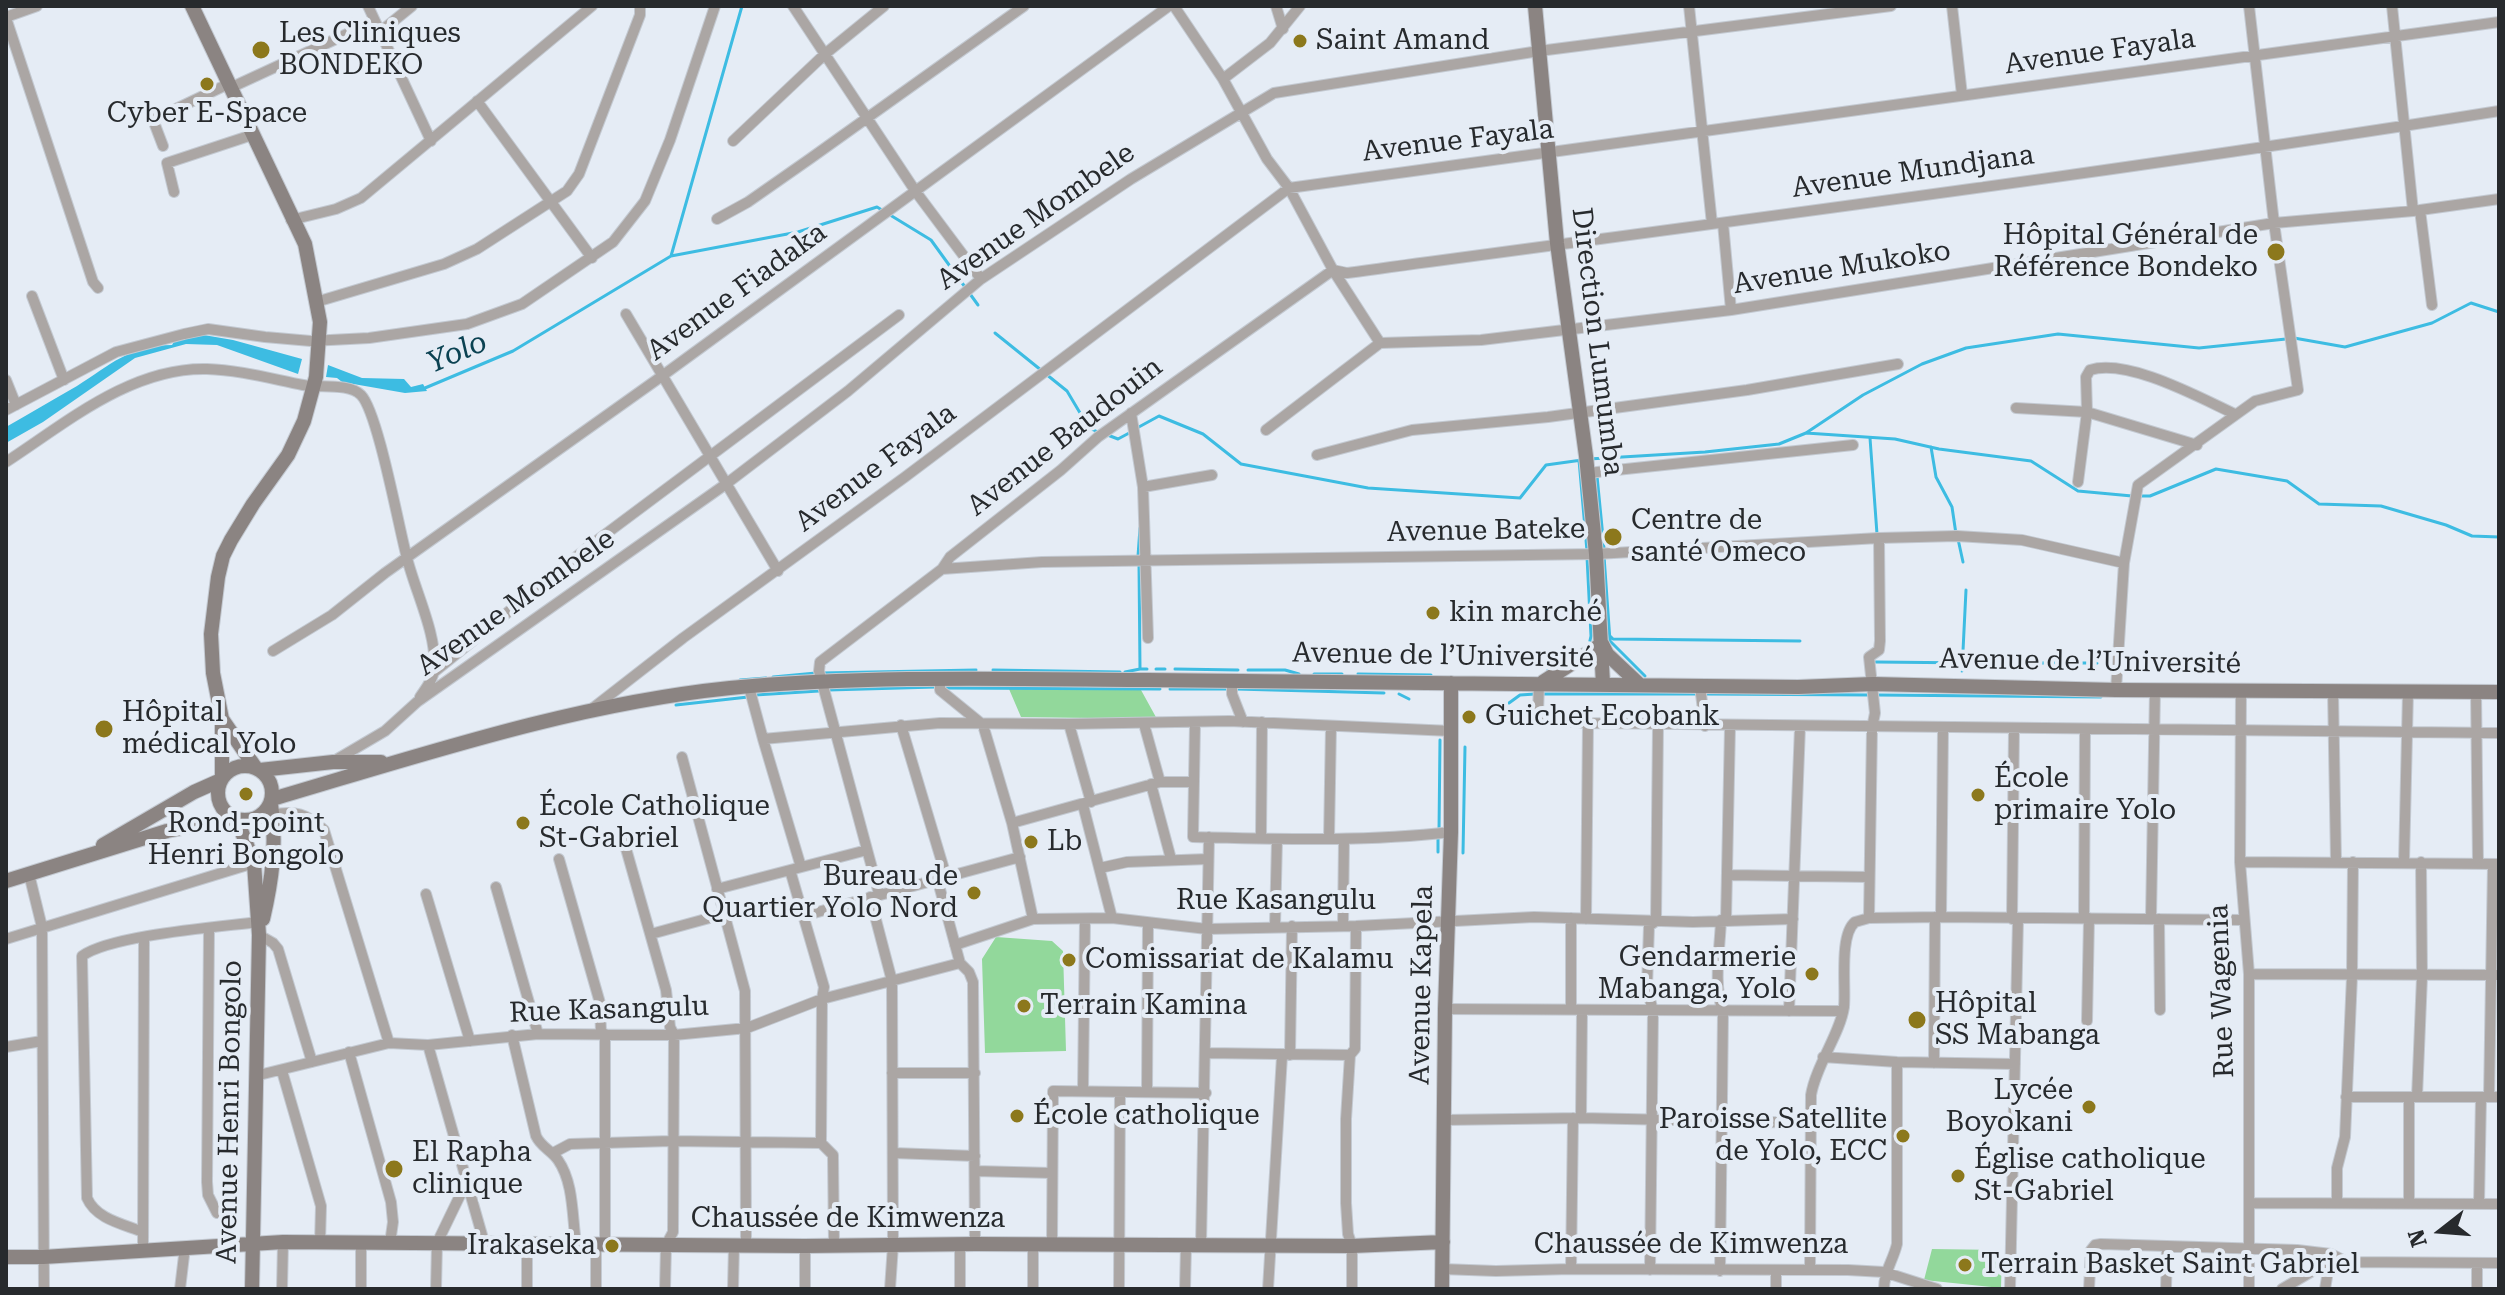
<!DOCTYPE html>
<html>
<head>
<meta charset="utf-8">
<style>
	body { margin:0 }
	#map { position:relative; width:2505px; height:1295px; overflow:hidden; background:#e5ecf5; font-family:"Roboto Serif",serif }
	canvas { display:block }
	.frame { position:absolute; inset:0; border:8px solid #272a2d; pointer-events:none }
	.north { position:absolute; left:2401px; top:1191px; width:80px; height:80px; -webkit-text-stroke:6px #e5ecf5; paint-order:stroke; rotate:253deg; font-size:22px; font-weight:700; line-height:32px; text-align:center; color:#272a2d }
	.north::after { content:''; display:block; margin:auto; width:28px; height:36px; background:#272a2d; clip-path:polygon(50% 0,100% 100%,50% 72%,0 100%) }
</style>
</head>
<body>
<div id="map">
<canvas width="2505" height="1295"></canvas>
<div class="frame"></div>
<div class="north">N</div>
</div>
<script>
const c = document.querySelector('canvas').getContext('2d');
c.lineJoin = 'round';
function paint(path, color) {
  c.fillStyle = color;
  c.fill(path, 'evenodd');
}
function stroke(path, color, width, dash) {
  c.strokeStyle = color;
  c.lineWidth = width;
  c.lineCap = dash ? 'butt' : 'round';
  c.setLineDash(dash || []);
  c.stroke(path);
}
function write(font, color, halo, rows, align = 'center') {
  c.font = font + ' "Roboto Serif",serif';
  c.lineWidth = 8;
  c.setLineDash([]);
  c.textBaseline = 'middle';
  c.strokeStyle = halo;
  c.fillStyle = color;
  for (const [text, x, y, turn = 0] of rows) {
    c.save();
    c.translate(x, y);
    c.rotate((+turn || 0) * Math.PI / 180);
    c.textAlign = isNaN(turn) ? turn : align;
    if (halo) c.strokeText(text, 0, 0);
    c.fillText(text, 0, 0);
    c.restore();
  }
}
const green = new Path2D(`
	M1009 689 1141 690 1157 719 1021 717Z
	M996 937 1052 941 1063 951 1066 1051 985 1053 982 959Z
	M1932 1249 2002 1250 2001 1288 1924 1280Z`);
const water = new Path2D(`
	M198 334 233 340 302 359 298 374 217 345 186 344 135 358 43 422 6 443V427C30 413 53 400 77 386 110 365 130 345 172 345L177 337Z
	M328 365 362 378 404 379 411 387 423 384 427 391 405 393 342 382 337 378 326 377Z`);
const stream = new Path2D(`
	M671 256 798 232 877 207 931 240 978 305
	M995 333 1067 391 1089 428 1098 432
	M2294 338 2345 347 2432 323 2471 303 2499 312
	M425 388 513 351 671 256 742 6
	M1137 428 1159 416 1203 434 1241 464 1368 488 1520 498 1546 465 1582 460
	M1806 433 1895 439 1939 449 2031 461 2078 491 2132 496
	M1105 434 1118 439 1131 432
	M1870 438 1877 534
	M1931 447 1936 477 1952 507 1956 534
	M1589 459 1705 452 1779 444 1806 433 1863 395 1922 364 1966 348 2058 334 2199 348 2286 339
	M1579 460 1587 551
	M1597 476 1604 548
	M2139 496H2150L2216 469 2287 481 2319 504 2381 506 2446 525 2472 536 2499 537
	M1958 539 1963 562
	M1138 556 1140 528
	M1604 556 1610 641 1645 676
	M1587 557 1591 636 1589 645
	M1139 564 1140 669H1147
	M1610 636 1613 639 1800 641
	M1876 662 1975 663
	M1981 663H2097
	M1156 669H1165
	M1175 669 1238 670
	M993 670 1120 672
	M1248 670H1285L1299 674
	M1548 670 1566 659
	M1962 671 1966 590
	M1125 672 1140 669
	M822 673 976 670
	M1314 674H1342
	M1358 674 1431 675
	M773 677 816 673
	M740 680 766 678
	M944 688 1160 689
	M1170 689H1229
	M1236 689 1384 693
	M828 690 936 687
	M1399 694 1409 699
	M1542 694H1697
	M1705 694 1870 695
	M755 695 819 691
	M1877 695 2101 697
	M1509 703 1520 695 1535 694
	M676 705 748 697
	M1439 831 1440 740
	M1438 852V836
	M1463 853 1465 747`);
const street = new Path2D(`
	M368 6 431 141
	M793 6 916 192 981 279
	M1174 6 1223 79 1267 159 1289 188 1333 270 1380 343
	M1276 6 1283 29
	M1689 6 1712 224
	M1952 6 1962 95
	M2392 6 2413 211
	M6 17 37 6
	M6 18 93 282 98 288
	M380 32 412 6
	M1223 79 1270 43 1300 6
	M230 88 375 21
	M477 101 592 258
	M733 141 825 54 884 6
	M163 146 155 125V119L228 84
	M174 192 167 163 252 135
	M2420 210 2432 305
	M717 219 748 202 811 158 1024 6
	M291 220 336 209 361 198 592 6
	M1723 223 1731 310
	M32 296 64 380
	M316 302 444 264 477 249 567 191 579 174 640 15V6
	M626 314 778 571
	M6 380 16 405
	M2016 408 2087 412 2197 445
	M6 410 116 352 184 334 208 329 265 337 311 341 369 338 467 324 522 304 613 242 645 201 670 140 715 6
	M1131 413 1143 487 1148 638
	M1266 430 1380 343 1481 340 1731 310 2274 223 2413 211 2499 199
	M1317 455 1412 430 1548 417 1747 390 1898 364
	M6 462C66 423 131 367 207 369 239 370 272 379 303 385 320 388 349 383 361 395 378 412 399 529 407 558 415 591 438 636 434 670 433 680 426 688 420 697
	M1588 473 1853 445
	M2078 482 2087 412 2086 377 2090 370C2128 358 2200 398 2235 414
	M1143 487 1212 475
	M942 569 1042 562 1596 554 1879 538 1957 536 2022 540 2124 563
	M273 651 332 615 385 573 662 376 1169 6
	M434 672 591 545 899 315
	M940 679V690L983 725 1012 823 1033 919
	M1232 679V694L1243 722
	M1539 684 1538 713 1542 720 1588 723 2499 733
	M1700 686 1705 726
	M749 687 763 739
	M2116 690 2124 563 2138 485 2255 401 2298 390 2274 223 2249 6
	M2333 690 2336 862
	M2241 691 2240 862 2249 974V1289
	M2476 692 2478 864
	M593 708 683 638 905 477 1289 188 2499 22
	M1069 724 1091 802
	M1144 724 1160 782
	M1195 724 1193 837C1279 839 1365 842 1451 832
	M901 725 946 876
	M682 757 745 991 746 1244
	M334 761 385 731 417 702 726 484 848 391 981 279 1131 179 1274 93 1539 51 1891 6
	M1151 784 1171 859
	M1083 805 1112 918
	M272 815C295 810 307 814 324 830L389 1043
	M1012 823 1160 782H1194
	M1261 837 1262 722
	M623 838 666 990 670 1027 674 1035 673 1232 666 1245 665 1289
	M1329 839 1331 726
	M559 859 600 1003 601 1033
	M2240 862 2499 864
	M2404 862 2408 692
	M801 867 763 739 940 723 1069 724 1229 721 1451 731
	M1100 868 1127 862 1208 859
	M790 870 824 987 822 999 821 1143
	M29 874 42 927 44 1289
	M1729 875 1869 877
	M937 878 960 963 969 972 973 982 975 1244
	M496 887 538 1034
	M717 889 867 850
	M426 894 470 1041
	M879 894 819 671 820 662 942 569 950 557 1061 470 1098 437 1333 270 1347 273C1731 221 2116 172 2499 111
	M870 897 892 981 893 1245 890 1289
	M803 916 1020 857
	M1941 917 1943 729
	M1869 918 1872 728 1875 713 1869 657 1879 650 1880 641 1879 538
	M2084 918 2085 729
	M2151 918 2155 690
	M1586 919 1588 723
	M2012 919 2014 728
	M2159 919 2160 1010
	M1726 920 1730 727
	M1275 926 1277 839
	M1343 926 1344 839
	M209 928 207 1182 208 1195 217 1213
	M651 934 724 914
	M259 935 273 943 278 949 312 1062
	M6 939 254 863
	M955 945 1033 919 1112 918 1207 929 1356 926 1534 917 1693 922 1793 919
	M2249 974 2499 975
	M1445 1009 1843 1011
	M1571 1009V918
	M1789 1011 1800 727
	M2087 1021 2089 918
	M512 1035 536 1136C541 1147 551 1150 558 1160 574 1183 572 1217 576 1243
	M428 1045 484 1242
	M6 1047 42 1041
	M349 1052 391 1202 393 1222 390 1243
	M1206 1053 1350 1055
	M1290 1055 1292 926
	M1823 1057 1897 1062 2015 1064
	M1934 1063 1935 917
	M282 1071 321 1206 320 1243
	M892 1073H975
	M255 1076 389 1043 428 1045 538 1034 674 1035 747 1028 822 999 960 963
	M1083 1091 1085 919
	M1147 1091 1148 923
	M2346 1097H2499
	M2417 1097 2422 977 2421 862
	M2489 1097 2493 864
	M1581 1118 1582 1010
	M1444 1120 1581 1118 1810 1123
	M553 1153 570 1144 671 1141 821 1143 833 1155 834 1245
	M893 1153 975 1156
	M975 1171 1052 1173
	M2409 1202V1097
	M2251 1203 2499 1204
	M2337 1203V1168L2345 1137 2352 976 2353 862
	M2479 1204 2481 1097
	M143 1232C123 1224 96 1219 87 1198L82 956C111 935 219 927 258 922
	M527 1243V1289
	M605 1243V1034
	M596 1244V1289
	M1052 1244 1053 1091 1206 1093
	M1201 1245 1209 837
	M805 1246V1289
	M143 1250 144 938
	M2477 1263V1289
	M1442 1269 1496 1271 1571 1269 1848 1270 1884 1272 1937 1289
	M1571 1269 1573 1118
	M1650 1270 1653 1011 1647 988 1649 926 1656 921 1658 725
	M1810 1270 1811 1095C1816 1065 1840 1034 1844 1007 1846 986 1839 935 1855 922L1869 918 1941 917 2243 920
	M1720 1271 1723 1012C1713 984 1720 949 1721 920
	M180 1289 185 1247
	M282 1289 283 1242
	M361 1289V1243
	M436 1289 437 1243 466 1183
	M733 1289 734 1245
	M960 1289V1244
	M1033 1289V1244
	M1119 1289 1120 1092
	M1185 1289 1186 1245
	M1268 1289 1282 1056
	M1352 1289V1246L1348 1234 1346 1203V1119L1350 1055 1355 1049 1356 926
	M1776 1289V1271
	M1884 1289C1884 1271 1893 1261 1897 1244V1062
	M2010 1289 2018 919
	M2089 1289 2091 1250 2095 1245 2101 1244 2297 1250 2331 1254 2347 1262
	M2166 1289 2167 1246
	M2282 1289 2321 1266 2347 1262 2499 1263
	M2325 1289 2329 1265`);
const secondary = new Path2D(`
	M192 6 305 244 320 322 316 377 304 421 288 455 253 504 231 540 223 556 218 577 211 634 213 673 222 719V778
	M1535 6 1557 243 1586 456 1596 554 1603 684
	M1543 682 1602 644 1607 654 1640 685
	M222 719 255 767
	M218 793a27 27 0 1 1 54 0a27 27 0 1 1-54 0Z
	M260 770 333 762H381
	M272 799C422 755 574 704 730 688 869 675 1009 679 1148 680 1364 681 1581 684 1798 687L1873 684 2116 690 2499 692
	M237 820 254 863 259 935 252 1289
	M103 845 194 792 221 780
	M6 881 167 831 233 818
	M263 919C272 880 277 844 271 804
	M6 1257H43L283 1242 805 1246 975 1244 1352 1246 1443 1242
	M1442 1289 1445 1009 1451 832V683`);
const markers = [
	[1300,41,8,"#8c781c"],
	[261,50,10,"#8c781c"],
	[207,84,8,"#8c781c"],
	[2276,252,10,"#8c781c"],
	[1613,537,10,"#8c781c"],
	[1433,613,8,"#8c781c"],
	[1469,717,8,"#8c781c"],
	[104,729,10,"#8c781c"],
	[246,794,8,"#8c781c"],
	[1978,795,8,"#8c781c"],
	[523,823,8,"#8c781c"],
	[1031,842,8,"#8c781c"],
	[974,893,8,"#8c781c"],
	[1069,960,8,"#8c781c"],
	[1812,974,8,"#8c781c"],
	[1024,1006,8,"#8c781c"],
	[1917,1020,10,"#8c781c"],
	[2089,1107,8,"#8c781c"],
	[1017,1116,8,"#8c781c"],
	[1903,1136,8,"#8c781c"],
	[394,1169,10,"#8c781c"],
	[1958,1176,8,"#8c781c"],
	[612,1246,8,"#8c781c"],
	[1965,1265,8,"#8c781c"]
];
const poiNames = [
	["Les Cliniques",279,34],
	["BONDEKO",279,66],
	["Saint Amand",1316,41],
	["Cyber E-Space",207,114,"center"],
	["Hôpital Général de",2258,236,"right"],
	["Référence Bondeko",2258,268,"right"],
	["Centre de",1631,521],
	["santé Omeco",1631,553],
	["kin marché",1449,613],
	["Hôpital",122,713],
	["médical Yolo",122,745],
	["Guichet Ecobank",1485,717],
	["École",1994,779],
	["primaire Yolo",1994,811],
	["École Catholique",539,807],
	["St-Gabriel",539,839],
	["Rond-point",246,824,"center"],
	["Henri Bongolo",246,856,"center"],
	["Lb",1047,842],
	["Bureau de",958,877,"right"],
	["Quartier Yolo Nord",958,909,"right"],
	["Gendarmerie",1796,958,"right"],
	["Mabanga, Yolo",1796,990,"right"],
	["Comissariat de Kalamu",1085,960],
	["Hôpital",1935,1004],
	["SS Mabanga",1935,1036],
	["Terrain Kamina",1040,1006],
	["Lycée",2073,1091,"right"],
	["Boyokani",2073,1123,"right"],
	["École catholique",1033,1116],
	["Paroisse Satellite",1887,1120,"right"],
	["de Yolo, ECC",1887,1152,"right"],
	["El Rapha",412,1153],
	["clinique",412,1185],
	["Église catholique",1974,1160],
	["St-Gabriel",1974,1192],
	["Irakaseka",596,1246,"right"],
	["Terrain Basket Saint Gabriel",1981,1265]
];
const streetNames = [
	["Avenue Fayala",2100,52,-8],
	["Avenue Fayala",1458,141,-7],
	["Avenue Mundjana",1913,172,-8],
	["Avenue Mombele",1036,217,-35],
	["Avenue Mukoko",1842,268,-9],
	["Avenue Fiadaka",737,292,-36],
	["Direction Lumumba",1597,342,83],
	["Avenue Baudouin",1065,437,-38],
	["Avenue Fayala",876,468,-37],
	["Avenue Bateke",1486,531,-1],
	["Avenue Mombele",516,603,-35],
	["Avenue de l’Université",1443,656,1],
	["Avenue de l’Université",2090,662,1],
	["Rue Kasangulu",1276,901],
	["Avenue Kapela",1422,985,-89],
	["Rue Wagenia",2222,991,-92],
	["Rue Kasangulu",609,1010,-2],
	["Avenue Henri Bongolo",230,1112,-89],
	["Chaussée de Kimwenza",848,1219],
	["Chaussée de Kimwenza",1691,1245]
];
const waterNames = [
	["Yolo",457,353,-23]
];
paint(green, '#92d89b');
paint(water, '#3dbce2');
stroke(stream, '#3dbce2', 3);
stroke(street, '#c3c9d1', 12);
stroke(secondary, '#c3c9d1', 16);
stroke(street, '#aba6a4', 10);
stroke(secondary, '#8b8482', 14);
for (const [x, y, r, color] of markers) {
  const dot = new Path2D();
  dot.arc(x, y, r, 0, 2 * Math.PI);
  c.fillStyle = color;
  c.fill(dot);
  stroke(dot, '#e5ecf5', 3);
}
write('28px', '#272a2d', '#e5ecf5', poiNames, 'left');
write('28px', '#272a2d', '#e5ecf5', streetNames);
write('italic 30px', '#0b4252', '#e5ecf5', waterNames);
</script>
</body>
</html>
